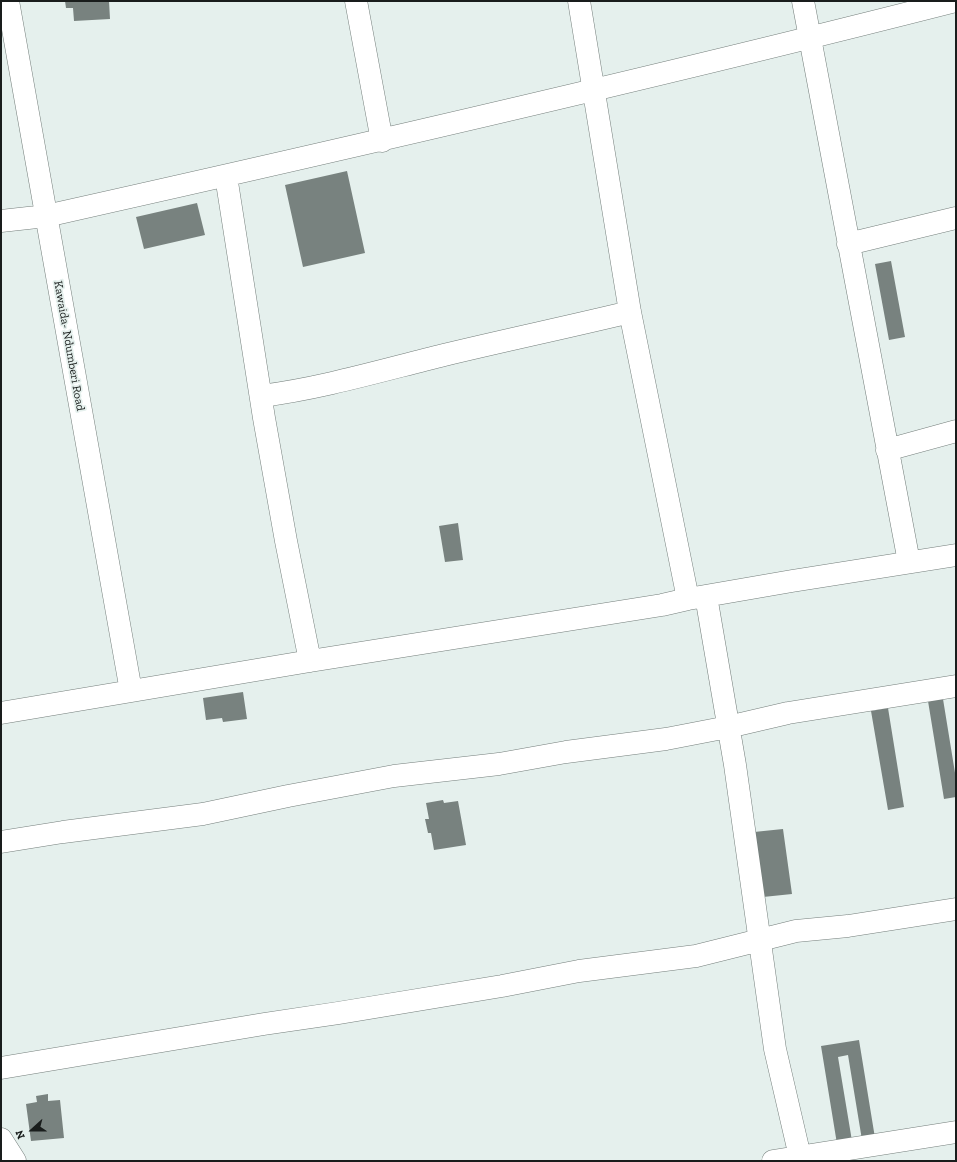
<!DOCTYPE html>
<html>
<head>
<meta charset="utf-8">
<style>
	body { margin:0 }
	#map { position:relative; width:957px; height:1162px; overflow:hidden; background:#e5f0ed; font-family:"Zilla Slab",serif }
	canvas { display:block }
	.frame { position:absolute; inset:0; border:2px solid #191d1c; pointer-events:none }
	.north { position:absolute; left:12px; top:1110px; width:40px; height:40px; -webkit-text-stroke:3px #e5f0ed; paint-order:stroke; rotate:249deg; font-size:11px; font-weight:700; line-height:16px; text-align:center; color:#191d1c }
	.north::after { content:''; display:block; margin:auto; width:14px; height:18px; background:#191d1c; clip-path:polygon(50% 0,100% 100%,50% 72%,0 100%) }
</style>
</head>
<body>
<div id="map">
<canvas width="957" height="1162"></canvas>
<div class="frame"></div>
<div class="north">N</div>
</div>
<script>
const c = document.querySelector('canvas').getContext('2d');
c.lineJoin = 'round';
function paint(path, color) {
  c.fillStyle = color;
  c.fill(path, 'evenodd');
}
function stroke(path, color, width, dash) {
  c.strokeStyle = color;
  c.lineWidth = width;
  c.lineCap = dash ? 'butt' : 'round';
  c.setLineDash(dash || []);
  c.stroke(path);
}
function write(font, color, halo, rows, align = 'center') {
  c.font = font + ' "Zilla Slab",serif';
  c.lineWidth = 3.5;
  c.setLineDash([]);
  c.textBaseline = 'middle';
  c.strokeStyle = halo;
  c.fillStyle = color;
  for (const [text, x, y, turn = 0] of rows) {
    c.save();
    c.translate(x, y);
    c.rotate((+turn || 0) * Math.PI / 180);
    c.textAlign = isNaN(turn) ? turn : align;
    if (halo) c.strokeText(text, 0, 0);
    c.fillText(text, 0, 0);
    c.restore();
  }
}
const building = new Path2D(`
	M65 1H109L110 19 74 21 73 8H66Z
	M347 171 365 253 303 267 285 185Z
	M197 203 205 235 144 249 136 217Z
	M891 261 905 337 889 340 875 264Z
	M458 523 463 560 445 562 439 526Z
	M243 692 247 719 223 722 222 718 206 720 203 698Z
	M943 699 956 779V797L944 799 928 701Z
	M888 708 904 807 888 810 871 711Z
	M443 800 444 803 458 801 466 845 434 850 431 833H428L425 819H429L426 803Z
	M783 829 792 894 763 897 754 832Z
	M859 1040 875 1138 862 1140 848 1055 838 1057 852 1141 837 1144 821 1046Z
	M48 1094V1101L60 1100 64 1138 31 1141 26 1104 37 1102 36 1096Z`);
const minor = new Path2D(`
	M8 1 131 691
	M356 1 382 141
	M579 1 630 312 688 599
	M803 1 909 562
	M226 176 264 418 286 541 310 661
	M1 221 46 216C350 148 654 78 956 1
	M848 244 956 218
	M261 396C323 388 383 370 444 355 506 340 568 327 630 312
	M887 450 956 431
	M706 596 735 765 775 1049 801 1161
	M1 713 310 661 662 605 688 599 792 581 956 555
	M1 842 63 832 203 814 288 796 394 776 499 764 566 752 666 739 728 727 788 713 956 686
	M1 1068 264 1024 338 1013 502 986 579 971 696 956 796 931 848 926 956 909
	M1 1139 15 1161
	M773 1161 956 1132`);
const streetNames = [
	["Kawaida- Ndumberi Road",69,346,80]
];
paint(building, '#78827f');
stroke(minor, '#747e7b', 23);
stroke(minor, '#fff', 22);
write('12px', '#191d1c', '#e5f0ed', streetNames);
</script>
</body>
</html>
